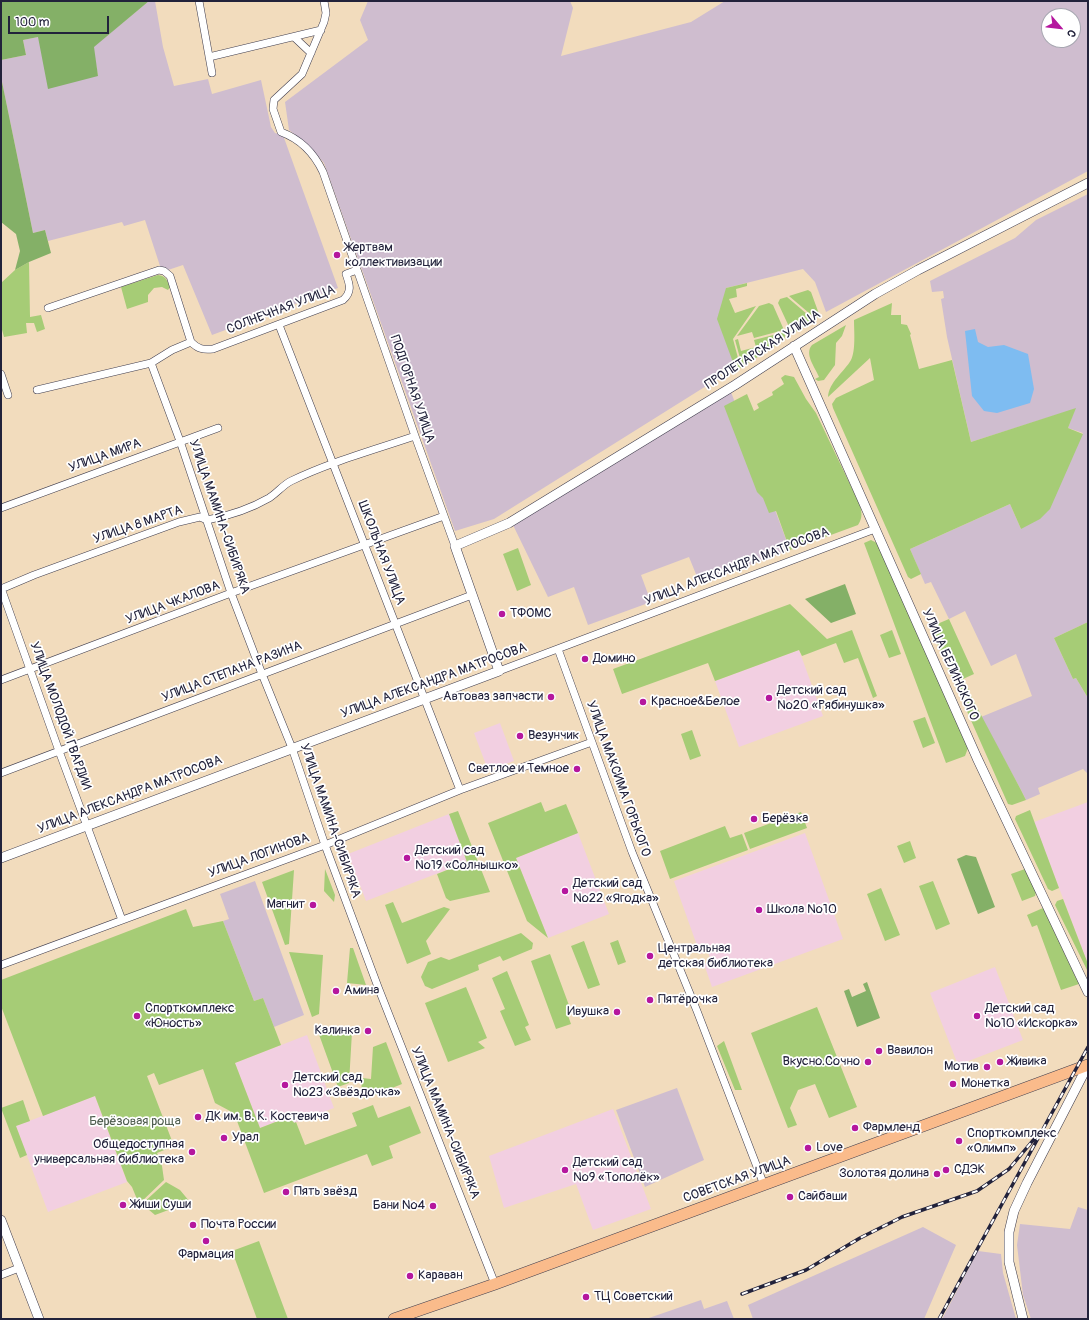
<!DOCTYPE html>
<html>
<head>
<meta charset="utf-8">
<style>
	body { margin:0 }
	#map { position:relative; width:1089px; height:1320px; overflow:hidden; background:#f2dcbd; font-family:Pangolin,sans-serif }
	canvas { display:block }
	.frame { position:absolute; inset:0; border:2px solid #22223b; pointer-events:none }
	.north { position:absolute; left:1041px; top:8px; width:40px; height:40px; box-sizing:border-box; background:#fff; border:1px solid #a7a7b1; border-radius:50%; rotate:118deg; font-size:11px; font-weight:700; line-height:16px; text-align:center; color:#22223b }
	.north::after { content:''; display:block; margin:auto; width:14px; height:18px; background:#b5179e; clip-path:polygon(50% 0,100% 100%,50% 72%,0 100%) }
	.scale { position:absolute; left:8px; top:16px; width:101px; height:18px; box-sizing:border-box; border:2px solid #22223b; border-top:0; padding-left:5px; font-size:12px; line-height:14px; white-space:nowrap; color:#22223b; -webkit-text-stroke:3px #fff; paint-order:stroke }
</style>
</head>
<body>
<div id="map">
<canvas width="1089" height="1320"></canvas>
<div class="frame"></div>
<div class="north">С</div>
<div class="scale">100 m</div>
</div>
<script>
const c = document.querySelector('canvas').getContext('2d');
c.lineJoin = 'round';
function paint(path, color) {
  c.fillStyle = color;
  c.fill(path, 'evenodd');
}
function stroke(path, color, width, dash) {
  c.strokeStyle = color;
  c.lineWidth = width;
  c.lineCap = dash ? 'butt' : 'round';
  c.setLineDash(dash || []);
  c.stroke(path);
}
function write(font, color, halo, rows, align = 'center') {
  c.font = font + ' Pangolin,sans-serif';
  c.lineWidth = 3.5;
  c.setLineDash([]);
  c.textBaseline = 'middle';
  c.strokeStyle = halo;
  c.fillStyle = color;
  for (const [text, x, y, turn = 0] of rows) {
    c.save();
    c.translate(x, y);
    c.rotate((+turn || 0) * Math.PI / 180);
    c.textAlign = isNaN(turn) ? turn : align;
    if (halo) c.strokeText(text, 0, 0);
    c.fillText(text, 0, 0);
    c.restore();
  }
}
const built = new Path2D(`
	M799 650 823 716 739 747 715 681Z
	M500 723 514 761 488 770 474 733Z
	M1088 802V964L1034 822Z
	M449 814 467 862 366 901 348 854Z
	M578 833 609 914 548 938 516 858Z
	M805 833 843 939 712 987 704 964 711 961 708 952 700 954 674 881Z
	M995 967 1023 1040 958 1065 930 993Z
	M307 1035 334 1108 294 1123 291 1116 260 1128 235 1063Z
	M95 1096 127 1182 48 1212 16 1126Z
	M613 1109 651 1209 593 1230 576 1184 504 1208 489 1156Z`);
const industrial = new Path2D(`
	M149 1H155L163 47 174 86 208 79 212 94 261 80 271 127 275 133 283 135 338 288 212 335 183 265 168 270 160 266 145 220 124 226 122 222 48 241 45 230 33 233 1 77V60L26 55 23 40 38 37 98 76 93 47Z
	M368 1H570L573 8 561 56 691 22 725 1H1088V171L826 312 815 282 803 269 726 288 733 362 708 378 711 383 494 519 455 531 324 163 308 145 289 130 285 102 368 40 360 20ZM1049 16H1073V40H1049Z
	M1088 194V622L1054 638 1073 679 1076 678 1088 698V774L1083 769 1038 788 1040 794 1026 800 1021 790 981 717 1032 696 1016 654 991 666 965 611 949 619 931 582 925 584 910 549 1010 504 1021 529 1083 433 1068 428 1075 409 971 442 947 337 941 299 944 298 943 291 932 292 930 281 1015 238 1036 220Z
	M731 392 790 550 700 584 689 557 641 575 651 602 588 625 574 587 548 597 513 525Z
	M255 881 304 1015 274 1027 263 998 254 1001 223 921 229 919 220 894Z
	M677 1088 704 1160 645 1187 616 1110Z
	M1078 1207 1088 1210V1319H1031L1023 1295 1017 1245 1020 1224 1070 1229Z
	M923 1227 956 1245 924 1319H753L748 1305Z
	M978 1251 1001 1254 1003 1273 1016 1319H942Z
	M701 1300 704 1309 727 1301 734 1319H646Z`);
const green = new Path2D(`
	M29 262 30 317 41 315 45 329 37 332 34 323H26L27 333 4 337 1 326V283L15 270Z
	M158 275C166 276 167 280 170 287L168 290 162 287 154 288 148 295V302L127 309 121 287Z
	M747 283V286L736 289 737 297 729 299 735 313 756 306 733 339 738 358 734 365 717 319 726 288Z
	M808 290 811 292 819 314 818 317 816 319 789 296Z
	M787 297 814 320 794 333 791 331 778 303 780 299Z
	M769 303 773 305 784 330 754 338 752 332 737 336 759 306Z
	M892 303 891 315H901V324L907 325 911 334 910 335 919 369 952 360 971 442 1076 408 1068 428 1083 434 1050 509 1040 519 1021 529 1010 504 910 549 921 574 911 579 908 577 833 408 832 404 836 398 874 380 870 358 828 397C829 382 844 372 851 360 856 351 854 330 854 320Z
	M846 325 842 336 836 343 835 365 824 380 818 381 815 379 819 377C815 367 804 354 812 345Z
	M785 332V336L784 340 739 369 735 367 740 358 735 340 738 339 741 351 756 347 754 340Z
	M785 375 794 377 806 399 816 413 859 503C862 512 863 517 858 525L790 550 776 511 769 513 763 498 757 492 724 406 747 394 754 411 759 408 757 404 773 395 772 392 784 384 781 378Z
	M871 540 877 543 968 748 965 756 946 763 864 543Z
	M518 548 531 585 517 591 503 554Z
	M790 604 827 639 852 630 877 696 873 698 858 658 844 663 836 643 802 656 799 650 715 681 708 663 622 694 613 669Z
	M949 619 974 674 963 679 969 690 959 694 930 627Z
	M1088 622V698L1076 678 1073 679 1054 638Z
	M892 630 901 654 889 658 880 635Z
	M971 696 1021 790 1026 800 1012 805 1008 804 962 700Z
	M925 717 935 743 923 748 913 721Z
	M692 730 701 756 690 760 681 734Z
	M541 802 545 812 566 804 578 833 516 858 548 938 527 921 488 823Z
	M1030 810 1059 888 1052 891 1048 889 1015 819 1016 816Z
	M458 811 490 892 450 901 446 898 437 874 467 862 449 814Z
	M801 812 807 828 750 849 744 833Z
	M725 826 730 838 742 834 748 850 670 879 660 851Z
	M910 841 916 858 904 863 897 846Z
	M325 869 335 895 334 902 324 891Z
	M1025 869 1036 892 1035 896 1022 901 1011 874Z
	M294 870 289 944 285 945 262 882Z
	M933 881 950 924 936 930 919 886Z
	M881 888 900 935 885 941 867 894Z
	M1063 899 1088 964V972L1055 905 1057 901Z
	M393 902 402 923 444 907 450 909 426 941 431 954 407 964 385 905Z
	M1043 908 1079 984 1061 990 1037 925 1032 927 1027 915Z
	M186 909 193 927 223 921 254 1001 263 998 281 1045 235 1063 260 1128 291 1116 294 1123 296 1122 305 1145 357 1126 352 1113 373 1105 378 1118 410 1106 421 1133 389 1146 393 1158 372 1166 367 1154 264 1193 237 1121 230 1111 215 1103 203 1069 159 1085 154 1073 147 1076 174 1146 157 1153 162 1166 164 1180 139 1204 132 1187 127 1181 95 1096 43 1116 1 1006V980Z
	M521 933 533 943 532 949 503 961 500 956 478 965 479 970 432 989 425 986 421 977 428 962 441 957 449 960Z
	M618 940 626 962 618 965 610 943Z
	M584 941 600 985 588 989 571 946Z
	M350 948H353L366 985 347 983Z
	M289 952 323 955 319 1014 312 1017Z
	M550 954 570 1008 566 1010 571 1024 556 1029 531 961Z
	M507 971 529 1025 525 1027 531 1040 515 1046 500 1011 505 1009 492 978Z
	M466 987 487 1038 478 1042 485 1048 448 1062 425 1003Z
	M817 1007 857 1107 829 1118 815 1084 798 1090 790 1108 797 1125 788 1128 751 1033Z
	M317 1029 352 1032 349 1083 338 1087Z
	M724 1041 742 1090H735L717 1046Z
	M386 1042 402 1084 365 1099 361 1096 362 1078 371 1079 373 1047Z
	M23 1100 30 1121 16 1126 27 1155 20 1158 1 1108Z
	M166 1182 180 1190 190 1202 155 1215 142 1204Z
	M259 1241 288 1319H257L232 1251Z`);
const forest = new Path2D(`
	M1 1H149L94 47 98 76 48 89 38 37 23 40 26 55 1 60Z
	M1 77 33 233 45 230 51 253 29 262 15 270 20 251 16 234 1 222Z
	M845 584 856 614 831 623 805 599Z
	M966 855 976 857 995 907 978 914 957 859Z
	M867 982 880 1018 857 1027 844 991 849 989 852 997 866 991 863 984Z`);
const water = new Path2D(`
	M975 329 978 342 988 347 1004 345 1028 354 1034 389 1030 403 997 413 984 411 972 396 965 331Z`);
const minor = new Path2D(`
	M199 1 212 73
	M324 1 326 13 324 22 302 74 274 100 273 109 281 132C300 139 314 153 323 172L415 436 455 546
	M294 37 311 53
	M209 57 321 30
	M48 308 159 270 164 271 170 276 191 342
	M279 325 460 790
	M151 363 180 441 231 593 262 674 292 748 325 845 378 987 495 1284
	M1 374 8 395
	M37 390 151 363 172 350 191 342C198 349 203 350 213 349L343 300C352 292 350 285 346 274L357 270
	M1 508 218 428
	M1 588 59 751 122 920
	M1 589 34 575 179 522 200 517 207 520C228 516 250 509 269 498 277 493 283 485 291 481 330 462 374 450 415 436
	M558 649 632 852 697 1011 764 1185
	M499 671 875 529
	M1 680 231 593 444 516
	M1 773 472 595
	M1 965 325 845 460 790 592 742
	M1 1275 19 1268`);
const tertiary = new Path2D(`
	M794 346 977 758 1088 992
	M1 858 499 671 455 546 509 523 735 385 875 294 918 270 1088 183
	M1 1220 39 1319
	M1023 1319 1009 1262V1232L1014 1211 1027 1183 1088 1065`);
const primary = new Path2D(`
	M394 1319 495 1284 1088 1065`);
const rail = new Path2D(`
	M742 1294 806 1270 860 1238 902 1217 977 1191 1009 1169 1040 1132
	M939 1319 1088 1047`);
const markers = [
	[337,255,4,"#b5179e"],
	[502,614,4,"#b5179e"],
	[585,659,4,"#b5179e"],
	[551,697,4,"#b5179e"],
	[769,698,4,"#b5179e"],
	[643,702,4,"#b5179e"],
	[520,736,4,"#b5179e"],
	[577,769,4,"#b5179e"],
	[754,819,4,"#b5179e"],
	[407,858,4,"#b5179e"],
	[565,891,4,"#b5179e"],
	[313,905,4,"#b5179e"],
	[759,910,4,"#b5179e"],
	[650,956,4,"#b5179e"],
	[336,991,4,"#b5179e"],
	[650,1000,4,"#b5179e"],
	[617,1012,4,"#b5179e"],
	[137,1016,4,"#b5179e"],
	[977,1016,4,"#b5179e"],
	[368,1031,4,"#b5179e"],
	[879,1051,4,"#b5179e"],
	[868,1062,4,"#b5179e"],
	[1000,1062,4,"#b5179e"],
	[987,1067,4,"#b5179e"],
	[953,1084,4,"#b5179e"],
	[285,1085,4,"#b5179e"],
	[198,1117,4,"#b5179e"],
	[855,1128,4,"#b5179e"],
	[224,1138,4,"#b5179e"],
	[959,1141,4,"#b5179e"],
	[808,1148,4,"#b5179e"],
	[192,1152,4,"#b5179e"],
	[565,1170,4,"#b5179e"],
	[946,1170,4,"#b5179e"],
	[937,1174,4,"#b5179e"],
	[286,1192,4,"#b5179e"],
	[790,1197,4,"#b5179e"],
	[123,1205,4,"#b5179e"],
	[433,1206,4,"#b5179e"],
	[193,1225,4,"#b5179e"],
	[206,1241,4,"#b5179e"],
	[410,1276,4,"#b5179e"],
	[586,1297,4,"#b5179e"]
];
const poiNames = [
	["Жертвам",345,248],
	["коллективизации",345,263],
	["ТФОМС",510,614],
	["Домино",593,659],
	["Детский сад",777,691],
	["№20 «Рябинушка»",777,706],
	["Автоваз запчасти",543,697,"right"],
	["Красное&Белое",651,702],
	["Везунчик",528,736],
	["Светлое и Темное",569,769,"right"],
	["Берёзка",762,819],
	["Детский сад",415,851],
	["№19 «Солнышко»",415,866],
	["Детский сад",573,884],
	["№22 «Ягодка»",573,899],
	["Магнит",305,905,"right"],
	["Школа №10",767,910],
	["Центральная",658,949],
	["детская библиотека",658,964],
	["Амина",344,991],
	["Пятёрочка",658,1000],
	["Спорткомплекс",145,1009],
	["«Юность»",145,1024],
	["Детский сад",985,1009],
	["№10 «Искорка»",985,1024],
	["Ивушка",609,1012,"right"],
	["Калинка",360,1031,"right"],
	["Вавилон",887,1051],
	["Вкусно.Сочно",860,1062,"right"],
	["Живика",1008,1062],
	["Мотив",979,1067,"right"],
	["Детский сад",293,1078],
	["№23 «Звёздочка»",293,1093],
	["Монетка",961,1084],
	["ДК им. В. К. Костевича",206,1117],
	["Фармленд",863,1128],
	["Спорткомплекс",967,1134],
	["«Олимп»",967,1149],
	["Урал",232,1138],
	["Общедоступная",184,1145,"right"],
	["универсальная библиотека",184,1160,"right"],
	["Love",816,1148],
	["Детский сад",573,1163],
	["№9 «Тополёк»",573,1178],
	["СДЭК",954,1170],
	["Золотая долина",929,1174,"right"],
	["Пять звёзд",294,1192],
	["Сайбаши",798,1197],
	["Жиши Суши",131,1205],
	["Бани №4",425,1206,"right"],
	["Почта России",201,1225],
	["Фармация",206,1255,"center"],
	["Караван",418,1276],
	["ТЦ Советский",594,1297]
];
const streetNames = [
	["СОЛНЕЧНАЯ УЛИЦА",281,310,-21],
	["ПРОЛЕТАРСКАЯ УЛИЦА",763,350,-33],
	["ПОДГОРНАЯ УЛИЦА",412,389,71],
	["УЛИЦА МИРА",105,456,-20],
	["УЛИЦА МАМИНА-СИБИРЯКА",219,517,71],
	["УЛИЦА 8 МАРТА",138,525,-19],
	["ШКОЛЬНАЯ УЛИЦА",381,553,69],
	["УЛИЦА АЛЕКСАНДРА МАТРОСОВА",737,567,-21],
	["УЛИЦА ЧКАЛОВА",173,603,-21],
	["УЛИЦА БЕЛИНСКОГО",950,665,66],
	["УЛИЦА СТЕПАНА РАЗИНА",232,672,-21],
	["УЛИЦА АЛЕКСАНДРА МАТРОСОВА",434,681,-20],
	["УЛИЦА МОЛОДОЙ ГВАРДИИ",60,716,70],
	["УЛИЦА МАКСИМА ГОРЬКОГО",618,779,70],
	["УЛИЦА АЛЕКСАНДРА МАТРОСОВА",130,795,-21],
	["УЛИЦА МАМИНА-СИБИРЯКА",330,821,71],
	["УЛИЦА ЛОГИНОВА",259,856,-20],
	["УЛИЦА МАМИНА-СИБИРЯКА",445,1123,68],
	["СОВЕТСКАЯ УЛИЦА",737,1180,-20]
];
const parkNames = [
	["Берёзовая роща",135,1122]
];
paint(built, '#f2cfe1');
paint(industrial, '#cfbdcf');
paint(green, '#a6cc76');
paint(forest, '#84b067');
paint(water, '#7ebcf1');
stroke(minor, '#413e4e', 8);
stroke(tertiary, '#413e4e', 10);
stroke(primary, '#413e4e', 12);
stroke(minor, '#fff', 7);
stroke(tertiary, '#fff', 9);
stroke(primary, '#fabb8b', 11);
stroke(rail, '#22223b', 3.5);
stroke(rail, '#fff', 2, [6]);
for (const [x, y, r, color] of markers) {
  const dot = new Path2D();
  dot.arc(x, y, r, 0, 2 * Math.PI);
  c.fillStyle = color;
  c.fill(dot);
  stroke(dot, '#fff', 1.5);
}
write('13px', '#22223b', '#fff', poiNames, 'left');
write('13px', '#22223b', '#fff', streetNames);
write('13px', '#505e50', '#fff', parkNames);
</script>
</body>
</html>
